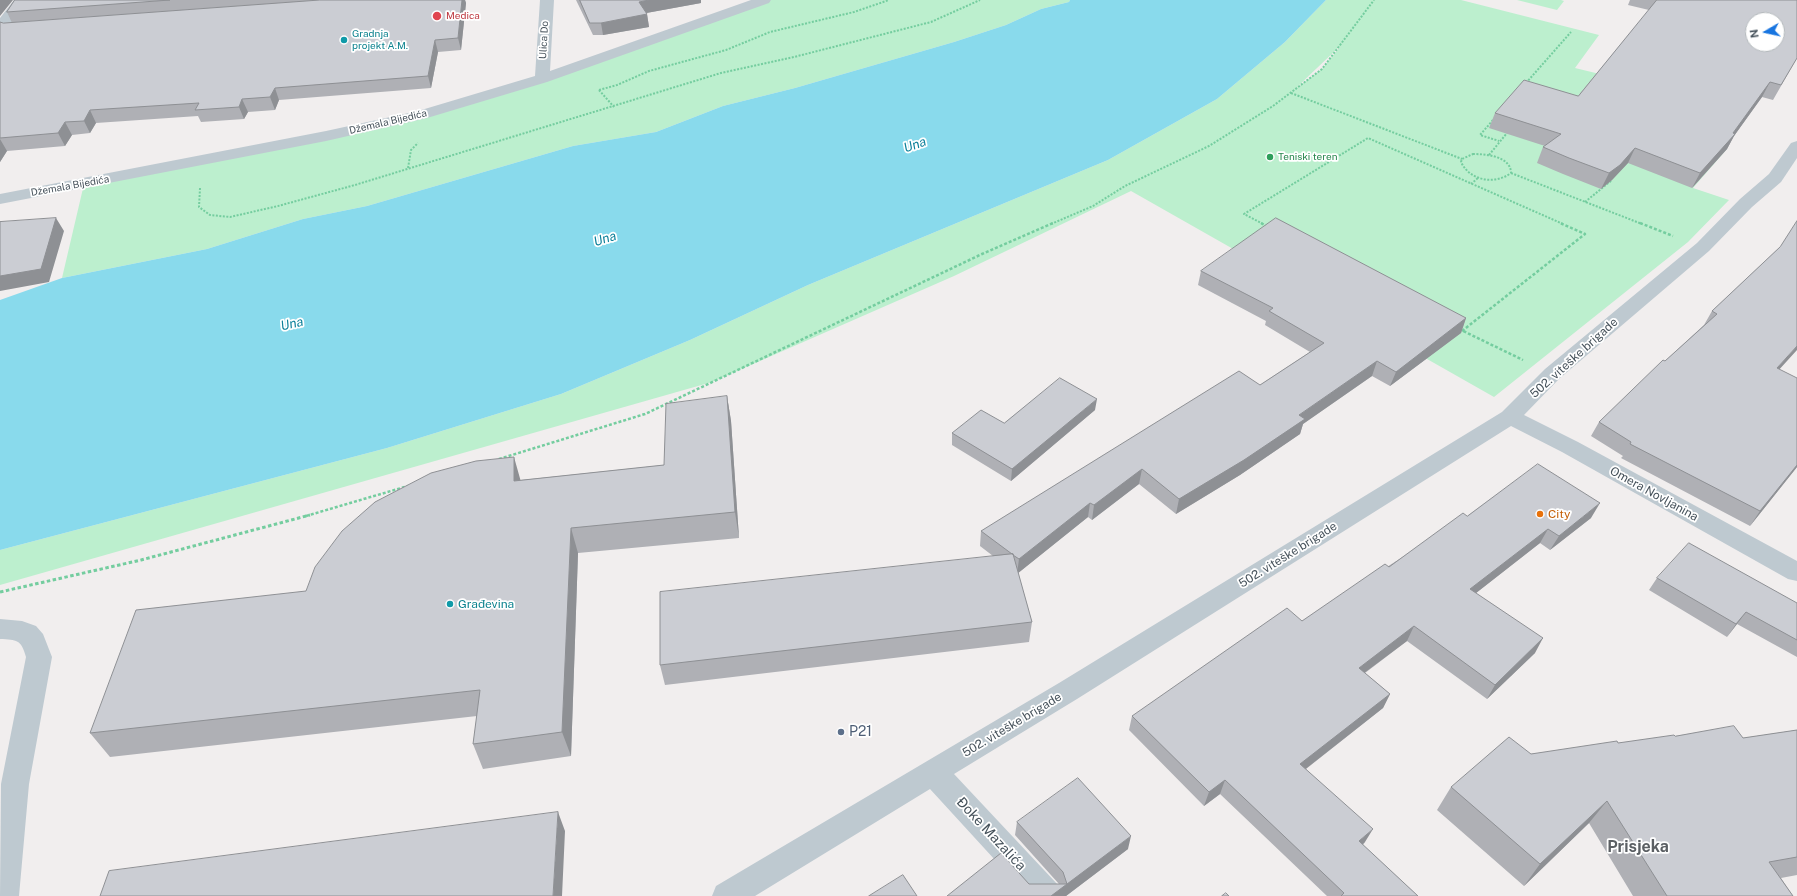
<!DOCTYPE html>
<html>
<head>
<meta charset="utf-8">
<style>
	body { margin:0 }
	#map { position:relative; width:1797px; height:896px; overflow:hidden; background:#f1eeee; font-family:"Public Sans",sans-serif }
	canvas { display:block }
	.north { position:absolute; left:1745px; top:12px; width:40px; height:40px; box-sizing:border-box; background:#fff; border:1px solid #b5babd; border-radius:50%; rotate:261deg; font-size:11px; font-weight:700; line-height:16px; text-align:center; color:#46525b }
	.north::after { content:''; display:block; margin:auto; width:14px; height:18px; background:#1875e0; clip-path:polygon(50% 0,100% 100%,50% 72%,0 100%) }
</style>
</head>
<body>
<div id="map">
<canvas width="1797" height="896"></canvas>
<div class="north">N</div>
</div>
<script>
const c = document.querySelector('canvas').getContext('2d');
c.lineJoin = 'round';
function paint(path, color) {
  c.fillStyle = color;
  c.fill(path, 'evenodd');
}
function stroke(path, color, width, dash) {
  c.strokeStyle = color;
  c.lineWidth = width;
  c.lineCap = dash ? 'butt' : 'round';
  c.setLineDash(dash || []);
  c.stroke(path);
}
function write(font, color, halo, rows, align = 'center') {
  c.font = font + ' "Public Sans",sans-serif';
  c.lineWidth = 3.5;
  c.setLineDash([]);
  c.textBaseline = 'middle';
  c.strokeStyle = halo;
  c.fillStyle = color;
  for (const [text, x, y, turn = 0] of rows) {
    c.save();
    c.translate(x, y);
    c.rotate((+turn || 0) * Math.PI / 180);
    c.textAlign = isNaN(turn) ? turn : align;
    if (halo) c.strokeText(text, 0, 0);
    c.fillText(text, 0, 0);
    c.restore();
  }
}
const green = new Path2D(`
	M764 0H1070L1069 2 1041 9 1006 25 954 42 795 88 723 106 656 132 573 146 367 206 303 219 207 249 62 278 84 184 421 115Z
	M1326 0H1461L1599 35 1575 68 1608 76 1727 149 1693 188 1729 200 1688 242 1494 397 1131 191 954 276 712 382 0 585V550L387 448 561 394 690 340 808 285 1108 160 1217 99 1285 42ZM1340 47 1322 69 1295 89 1339 47Z
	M1517 0H1561L1564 1 1557 10Z`);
const water = new Path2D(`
	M1070 0H1326L1285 42 1217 99 1108 160 808 285 690 340 561 394 387 448 0 550V300L62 278 207 249 303 219 367 206 573 146 656 132 723 106 795 88 954 42 1006 25 1041 9 1069 2Z`);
const pathFar2 = new Path2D(`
	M1526 83 1571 32
	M599 90 617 85 649 71 726 50 770 32 854 12 889 0
	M599 90 614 107
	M1291 93 1462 159
	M1493 120 1480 135 1499 141
	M1473 154C1485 154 1511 156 1511 173 1495 185 1470 181 1461 162L1462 159Z
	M1489 155 1507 133
	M408 168 411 150 418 143
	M1511 173 1642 224
	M1471 184 1479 177
	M200 188 199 207 210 215 230 217 278 206 355 185 721 73 794 57 931 22 980 0
	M1585 202 1612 180
	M1051 224 1093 206 1125 186 1209 146 1273 106 1322 69 1374 0
	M1263 224 1244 214 1368 138 1563 224`);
const pathFar1 = new Path2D(`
	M1261 223 1268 227
	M1640 223 1673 236
	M1459 329 1523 360
	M1462 331 1585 234 1560 223
	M499 459 645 414 982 254 1053 223
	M306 516 408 486`);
const path = new Path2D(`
	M0 592 141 560 310 515`);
const minor = new Path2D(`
	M14 0H28L13 20 11 25 34 27 36 30 34 33 10 34 0 30V18Z
	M540 0H554L550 71 751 0H771L769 3 547 82 427 118 326 141 0 204V194L326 131 418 111 535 76Z
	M1797 141V158L1781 182 1752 207 1709 251 1559 379 1524 415 1578 442 1797 561V581L1788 579 1562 452 1511 426 1077 699 954 774 1059 886 1063 896H1028L930 789 755 896H712L716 886 1059 683 1502 412 1545 369 1697 243 1740 199 1769 174 1791 143Z
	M0 619 22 621 36 626 43 634 52 657 29 784 19 896H0L1 784 26 657C21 639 17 640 0 639Z`);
const wall = new Path2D(`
	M15 0H465L466 3 461 50 438 52 431 88 279 100 275 110 248 112 244 119 201 122 198 116 96 123 90 133 72 135 65 146 7 151 0 162V22L3 23H12L7 12Z
	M576 0H701V3L646 13 647 14 649 27 603 35H593Z
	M1630 0H1797V58L1773 100 1762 97 1734 136 1727 149 1692 188 1628 163 1612 180 1601 189 1563 174 1537 163 1543 147 1545 146 1489 128 1495 113 1578 96 1649 10 1628 5Z
	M1780 247 1779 370 1797 467 1750 526 1621 458 1623 456 1591 436 1599 422 1704 325 1712 311Z
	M1201 271 1466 318 1461 333 1390 386 1372 376 1303 424 1300 434 1240 475 1176 514 1139 484 1092 520 1088 517 1018 573 1032 622 1029 642 665 685 660 665 993 556 980 546 981 531 1260 385 1310 352 1265 325 1266 321 1198 285Z
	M727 396 731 421 739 538 578 553 571 756 483 769 473 744 477 716 110 757 90 733 306 591 521 480 664 465Z
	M1095 410 1011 481 952 445V433L1004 423Z
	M1467 516 1591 518 1550 550 1540 543 1476 593 1535 653 1487 699 1407 641 1365 673 1390 694 1383 708 1306 769 1365 842 1363 845 1418 896H1327L1220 794 1204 806 1129 730 1132 716 1302 621Z
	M1657 578 1797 603V657L1737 624 1727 637 1649 590Z
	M1797 730V875L1781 878 1793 896H1633L1589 823 1524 886 1437 810 1451 787 1531 754 1675 736 1743 738Z
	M1017 822 1128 849 1066 896H947L1029 884H1059L1015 835Z`);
const shadedWall = new Path2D(`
	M0 0H13L0 16Z
	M462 0H465L466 3 461 50 458 38Z
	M649 0H701V3L641 14 639 2Z
	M647 14 649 27 603 35 601 23Z
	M435 40 438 52 431 88 428 76Z
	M1770 82 1762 97 1734 136 1727 149 1692 188 1700 173 1733 133Z
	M275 88 279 100 275 110 270 97Z
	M242 99 248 112 244 119 239 107Z
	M90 110 96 123 90 133 84 121Z
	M65 122 72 135 65 146 58 133Z
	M0 139 7 151 0 162Z
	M1635 148 1628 163 1612 180 1601 189 1609 173Z
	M56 218 64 231 49 282 0 291V276Z
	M1466 318 1461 333 1390 386 1396 372Z
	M1797 346V350L1767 383 1777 368Z
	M1377 361 1372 376 1303 424 1300 434 1240 475 1176 514 1179 499Z
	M727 396 731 421 739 538 735 512Z
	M1097 399 1095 410 1011 481 1012 469Z
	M514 457 521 482 514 481Z
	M1797 465V467L1750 526 1760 511Z
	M1142 469 1139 484 1092 520 1094 505Z
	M1090 503 1088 517 1017 574 1019 559Z
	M1600 503 1591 518 1550 550 1559 536Z
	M571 528 578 553 571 756 562 732Z
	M1548 529 1540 543 1462 604 1470 589Z
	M1746 612 1737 624 1727 637 1736 624Z
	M1414 626 1407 641 1352 682 1359 668Z
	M1543 638 1535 653 1487 699 1495 685Z
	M1390 694 1383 708 1294 778 1300 764Z
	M1225 780 1220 794 1204 806 1209 792Z
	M1607 801 1589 823 1524 886 1540 864Z
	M558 812 565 831 562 896H553Z
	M1373 829 1365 842 1351 854 1359 841Z
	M1131 836 1128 849 1066 896H1051Z`);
const building = new Path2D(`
	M15 0H170L7 12Z
	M320 0H462L458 38 435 40 428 76 275 88 270 97 242 99 239 107 195 110 199 103 90 110 84 121 65 122 58 133 0 138V22L3 23Z
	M580 0H649L639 2 647 14 601 23H590Z
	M1657 0H1797V58L1781 85 1770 82 1733 133 1735 134 1700 173 1635 148 1620 165 1609 173 1569 158 1543 147 1561 134 1495 113 1524 80 1578 96ZM1753 20H1777V44H1753Z
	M56 218 41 269 0 276V222Z
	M1276 218 1466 318 1396 372 1377 361 1299 415 1305 419 1244 460 1179 499 1142 469 1094 505 1090 503 1019 559 1013 555V554H1012L981 531 1239 371 1260 385 1324 343 1269 311 1273 308 1201 271Z
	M1797 221V346L1777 368 1797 378V465L1760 511 1630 444 1631 442 1599 422 1663 360 1665 361 1717 314 1712 311 1780 247Z
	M1060 378 1097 399 1012 469 952 433 981 410 1004 423Z
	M727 396 735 512 571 528 562 732 473 744 480 690 90 733 136 610 306 591 315 567 342 531 375 502 431 473 476 461 514 457V481L664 465 666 404Z
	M1538 464 1600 503 1559 536 1548 529 1470 589 1543 638 1495 685 1414 626 1359 668 1390 694 1300 764 1373 829 1359 841 1418 896H1341L1344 893 1225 780 1209 792 1132 716 1287 608 1302 621 1385 564 1389 567 1463 513 1467 516Z
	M1689 543 1797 603V640L1746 612 1736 624 1657 578Z
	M1013 554 1032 622 660 665V592Z
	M1734 726 1743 738 1797 730V857L1769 862 1793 896H1667L1607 801 1540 864 1451 787 1509 737 1531 754 1617 741 1618 743 1674 735 1675 736Z
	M1078 778 1131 836 1051 896H947L1001 853 1029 884H1067L1063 872 1017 822Z
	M558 812 553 896H100L109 871Z
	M903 875 917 896H869Z
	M1226 893 1229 896H1222Z`);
const markers = [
	[437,16,5,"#e0444e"],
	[344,40,4,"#0f9aa8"],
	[1270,157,4,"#2e9e5b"],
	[1540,514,4,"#e8710a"],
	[450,604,4,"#0f9aa8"],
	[841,732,4,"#5c6f8a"]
];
const farHealthnames = [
	["Medica",446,16]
];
const farCulturenames = [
	["Gradnja",352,34],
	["projekt A.M.",352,46]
];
const farStreetnames = [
	["Ulica Do",544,40,-87],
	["Džemala Bijedića",388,122,-13],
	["Džemala Bijedića",70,186,-10]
];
const farLeisurenames = [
	["Teniski teren",1278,157]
];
const streetNames = [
	["502. viteške brigade",1574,358,-42],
	["Omera Novljanina",1654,494,29],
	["502. viteške brigade",1288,555,-32],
	["502. viteške brigade",1012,725,-31]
];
const foodNames = [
	["City",1548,514]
];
const cultureNames = [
	["Građevina",458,604]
];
const waterNames = [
	["Una",915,145,-19],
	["Una",605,239,-17],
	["Una",292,324,-13]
];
const nearServicenames = [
	["P21",849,732]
];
const nearStreetnames = [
	["Đoke Mazalića",991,834,47]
];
const nearNeighbourhoodnames = [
	["Prisjeka",1638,847]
];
paint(green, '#bcefce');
paint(water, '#89daec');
stroke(pathFar2, '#74cd9f', 2, [2, 1.5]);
stroke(pathFar1, '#74cd9f', 2.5, [3, 2]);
stroke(path, '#74cd9f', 3, [3.5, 2.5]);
paint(minor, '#bec9d0');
paint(wall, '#afb0b5');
paint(shadedWall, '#8e9094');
paint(building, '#cbcdd3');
stroke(building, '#8e9094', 1);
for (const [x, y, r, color] of markers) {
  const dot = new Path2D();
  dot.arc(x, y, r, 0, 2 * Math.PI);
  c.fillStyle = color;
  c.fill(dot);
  stroke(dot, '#fff', 1.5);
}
write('10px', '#be3a42', '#fff', farHealthnames, 'left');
write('10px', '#0d838f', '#fff', farCulturenames, 'left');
write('10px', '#46525b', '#fff', farStreetnames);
write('10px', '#27864d', '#fff', farLeisurenames, 'left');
write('12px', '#46525b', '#fff', streetNames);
write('12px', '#c56008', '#fff', foodNames, 'left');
write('12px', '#0d838f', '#fff', cultureNames, 'left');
write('italic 13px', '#0c809a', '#fff', waterNames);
write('14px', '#4e5e75', '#fff', nearServicenames, 'left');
write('14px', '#46525b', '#fff', nearStreetnames);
write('bold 16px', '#5b5f63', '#fff', nearNeighbourhoodnames);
</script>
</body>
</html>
